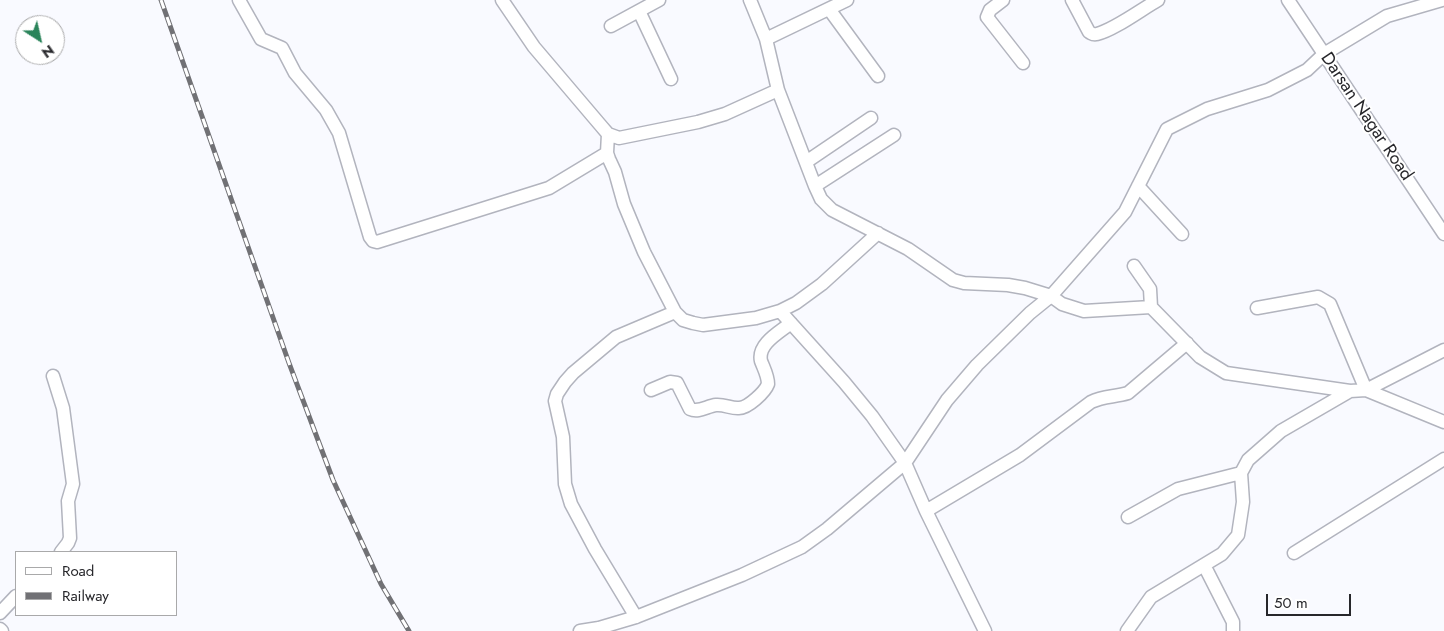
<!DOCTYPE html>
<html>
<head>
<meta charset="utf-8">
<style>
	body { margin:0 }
	#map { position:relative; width:1444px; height:631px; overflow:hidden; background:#f9faff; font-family:Jost,sans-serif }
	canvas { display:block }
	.legend { position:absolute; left:15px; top:551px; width:162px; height:65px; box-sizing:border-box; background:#fff; border:1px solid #a9a9aa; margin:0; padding:6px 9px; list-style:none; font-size:15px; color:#27272b }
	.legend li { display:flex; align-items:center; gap:10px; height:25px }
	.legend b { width:25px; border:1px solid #a9a9aa }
	.north { position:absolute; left:15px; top:15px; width:50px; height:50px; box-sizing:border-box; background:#fff; border:1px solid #a9a9aa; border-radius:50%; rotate:145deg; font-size:14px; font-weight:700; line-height:20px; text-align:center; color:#27272b }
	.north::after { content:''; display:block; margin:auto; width:18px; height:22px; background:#2a845a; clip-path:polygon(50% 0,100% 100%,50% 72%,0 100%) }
	.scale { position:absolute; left:1266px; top:594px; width:85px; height:22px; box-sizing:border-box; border:2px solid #27272b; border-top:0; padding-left:6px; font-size:15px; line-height:18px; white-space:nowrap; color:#27272b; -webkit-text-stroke:4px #fff; paint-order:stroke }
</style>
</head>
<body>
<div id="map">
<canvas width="1444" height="631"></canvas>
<ul class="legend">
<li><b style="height:6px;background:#fff"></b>Road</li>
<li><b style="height:6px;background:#717175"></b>Railway</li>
</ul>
<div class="north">N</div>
<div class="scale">50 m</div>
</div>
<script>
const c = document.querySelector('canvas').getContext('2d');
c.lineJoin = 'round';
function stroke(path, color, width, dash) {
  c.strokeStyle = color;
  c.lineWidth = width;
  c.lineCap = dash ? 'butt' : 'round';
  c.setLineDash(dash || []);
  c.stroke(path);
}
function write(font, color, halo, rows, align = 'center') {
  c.font = font + ' Jost,sans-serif';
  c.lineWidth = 4;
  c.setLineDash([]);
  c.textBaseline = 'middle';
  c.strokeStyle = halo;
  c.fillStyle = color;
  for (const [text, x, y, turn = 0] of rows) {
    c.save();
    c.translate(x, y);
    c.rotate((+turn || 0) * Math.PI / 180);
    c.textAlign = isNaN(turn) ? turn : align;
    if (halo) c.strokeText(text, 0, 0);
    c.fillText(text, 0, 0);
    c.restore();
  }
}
const minor = new Path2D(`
	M239 0 261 39 282 48 295 73 326 110 339 133 370 237 373 241 377 242 549 188 607 153
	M502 0 534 47 602 127 608 134 619 138 698 122 725 114 778 90
	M750 0 766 39 778 90 815 186 821 199 832 210 908 249 953 280 964 283 1008 285 1025 288 1051 296 1062 304 1084 311 1151 307 1200 357 1226 373 1350 391 1366 390 1444 422
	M1003 0 990 10 987 17 1023 63
	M1072 0 1089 32C1093 34 1093 35 1097 34 1114 30 1142 9 1158 0
	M1288 0 1444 234
	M829 9 878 76
	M639 11 671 79
	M611 26 659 0
	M766 39 847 0
	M608 134 607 153 609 159 615 172 624 204 644 252 675 312 683 320 693 323 703 325 756 318 780 311 796 303 822 284 878 233
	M806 162 871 118
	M815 186 894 135
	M1138 186 1182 234
	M1134 266 1150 289 1151 307
	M1257 308 1318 297 1330 304 1366 390 1444 350
	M780 311 844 382 872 416 905 463 926 511 985 631
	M53 376 63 408 73 484 68 501 70 538 68 543 61 552
	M651 390 670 382 677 383 690 409C699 413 707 406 716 405 724 404 732 409 739 408 748 408 765 392 768 384 768 376 764 369 761 361 757 344 780 332 791 323
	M926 511 1020 455 1091 402C1103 396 1115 397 1128 393L1187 343
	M1128 517 1178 489 1241 473
	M1294 553 1444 459
	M1204 565 1233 622V631
	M0 613 16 596
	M636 617 595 549 571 504 565 484 563 437 555 401 557 394 565 382 573 373 616 337 675 312
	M0 629 2 631
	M580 631 599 628 636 617 742 575 802 547 827 529 905 463 947 400 977 365 1030 313 1051 296 1125 212 1167 129 1207 109 1268 90 1307 70 1324 54 1387 16 1442 0
	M1127 631 1151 597 1222 554 1238 535 1243 502 1241 473 1248 460 1281 431 1350 391`);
const rail = new Path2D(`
	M161 0 289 363 333 480 381 584 409 631`);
const streetNames = [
	["Darsan Nagar Road",1366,117,56]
];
stroke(minor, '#b2b4be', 15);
stroke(minor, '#fff', 12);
stroke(rail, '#717175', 5);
stroke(rail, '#fff', 3, [9]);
write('18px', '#27272b', '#fff', streetNames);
</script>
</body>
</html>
